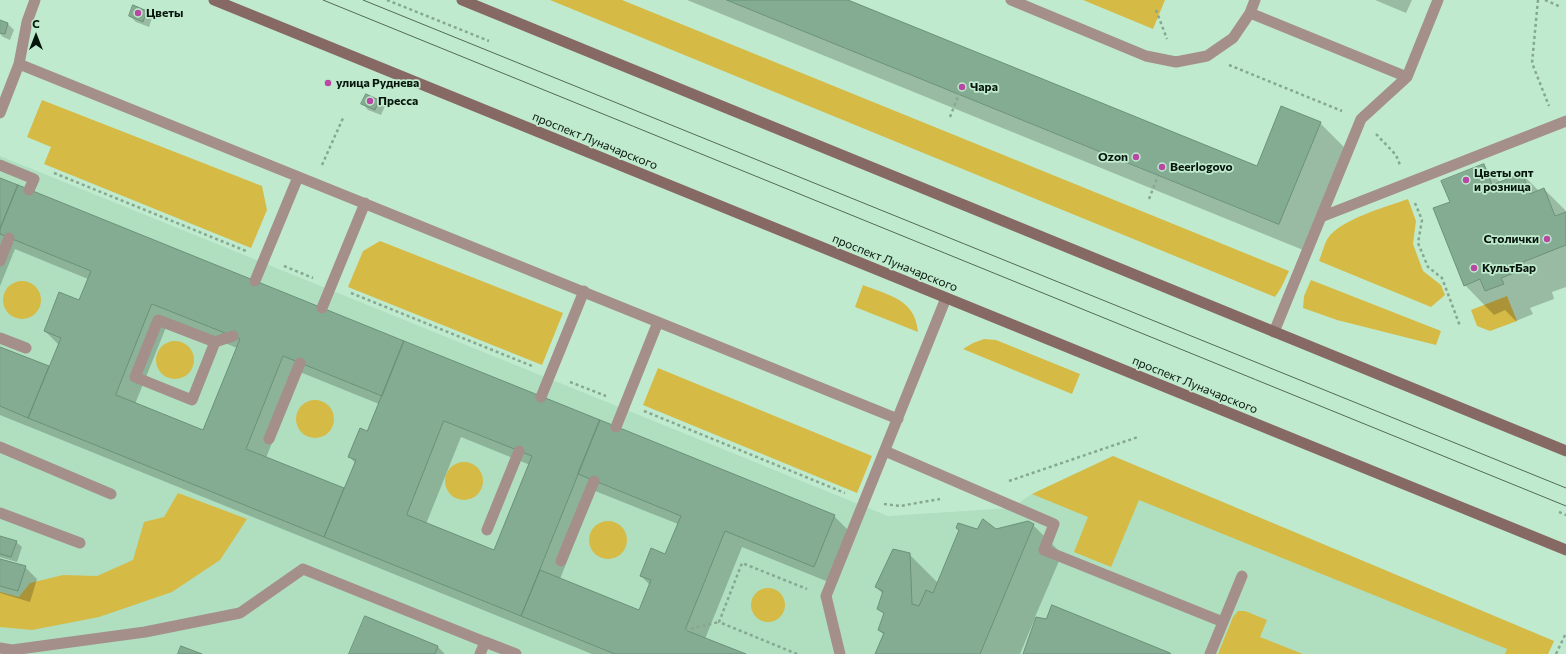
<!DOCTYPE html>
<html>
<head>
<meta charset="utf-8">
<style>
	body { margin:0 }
	#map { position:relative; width:1566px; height:654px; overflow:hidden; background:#c0eace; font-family:Commissioner,sans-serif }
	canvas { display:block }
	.north { position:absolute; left:16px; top:16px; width:40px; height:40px; -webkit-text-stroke:3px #c0eace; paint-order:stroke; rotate:0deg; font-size:11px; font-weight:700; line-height:16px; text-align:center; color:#07160d }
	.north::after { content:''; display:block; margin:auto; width:14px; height:18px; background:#07160d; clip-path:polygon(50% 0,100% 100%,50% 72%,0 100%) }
</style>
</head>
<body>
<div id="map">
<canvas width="1566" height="654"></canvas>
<div class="north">С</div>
</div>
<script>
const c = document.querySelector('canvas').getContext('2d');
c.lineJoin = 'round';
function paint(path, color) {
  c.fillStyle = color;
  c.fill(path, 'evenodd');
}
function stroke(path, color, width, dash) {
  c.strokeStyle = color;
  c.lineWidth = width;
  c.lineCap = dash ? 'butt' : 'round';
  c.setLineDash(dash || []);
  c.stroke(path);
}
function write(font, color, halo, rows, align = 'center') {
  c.font = font + ' Commissioner,sans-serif';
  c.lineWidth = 3.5;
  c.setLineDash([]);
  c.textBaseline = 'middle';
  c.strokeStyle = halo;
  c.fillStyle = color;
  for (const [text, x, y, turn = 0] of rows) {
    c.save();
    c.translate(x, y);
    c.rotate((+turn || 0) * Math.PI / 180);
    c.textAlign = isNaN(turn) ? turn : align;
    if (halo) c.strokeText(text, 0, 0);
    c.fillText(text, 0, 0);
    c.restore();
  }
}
const built = new Path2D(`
	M0 156 888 516 1011 508 1032 494 1113 456 1554 641 1548 654H0Z`);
const green = new Path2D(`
	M550 0H622L1289 271 1281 288 1275 297Z
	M1083 0H1165L1153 29Z
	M42 100 262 186 267 210 251 248 44 164 51 147 27 137Z
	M1408 199 1416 221 1413 244 1423 271 1441 285 1445 295 1431 307 1319 261C1322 254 1324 244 1328 238 1341 219 1386 207 1408 199Z
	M380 241 563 313 542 365 348 287 363 251Z
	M1311 280 1441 331 1436 345 1337 320 1303 308 1304 296Z
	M3 300a19 19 0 1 1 38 0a19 19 0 1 1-38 0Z
	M863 285C890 296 915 299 918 332L855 307Z
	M1507 296 1517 321 1490 331 1477 326 1471 310Z
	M984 339 996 340 1080 374 1072 394 963 349 973 343Z
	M156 360a19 19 0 1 1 38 0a19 19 0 1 1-38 0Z
	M658 368 872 456 857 493 643 405Z
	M296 419a19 19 0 1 1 38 0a19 19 0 1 1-38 0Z
	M1113 456 1554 641 1548 654H1505L1507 649 1139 500 1111 567 1074 552 1088 517 1032 494Z
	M445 481a19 19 0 1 1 38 0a19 19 0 1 1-38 0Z
	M178 493 247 519 220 560 172 592 99 617 32 630 0 627V592L19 597 30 583 63 575 97 576 133 560 144 522 164 517Z
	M589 540a19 19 0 1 1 38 0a19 19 0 1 1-38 0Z
	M751 605a17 17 0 1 1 34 0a17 17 0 1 1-34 0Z
	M1238 611H1245L1267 620 1260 637 1303 654H1218L1233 617Z`);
const shadow = new Path2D(`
	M687 0H845L1257 168 1320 123 1349 152 1308 252Z
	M1375 0H1412L1406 13Z
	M147 12 152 18 149 27 136 22 130 16Z
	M0 22 8 24 14 30 10 40 3 37 0 34Z
	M366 95 379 100 385 106 381 115 368 110 363 104Z
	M1484 166 1501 183 1522 174 1539 191 1544 189 1566 211V287L1552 292 1554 299 1530 308 1533 314 1516 321 1505 310 1494 315 1465 285 1451 202Z
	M0 180 834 516 851 533 831 583 742 547 705 639 742 654H592L0 415V348L50 368 59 345 45 331 79 301 88 279 15 249 0 286ZM169 320 237 348 203 431 135 404ZM300 372 379 404 368 432 350 457 355 463 345 489 266 458ZM461 437 530 465 494 551 426 524ZM595 491 678 524 666 555 641 576 650 585 640 611 560 579Z
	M1033 525 1062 554 1035 617 1170 654H1024L1037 619 1035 618 1020 654H876L884 635 879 630 884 614 879 609 883 594 876 587 909 554 938 583 977 530H996Z
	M0 537 16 542 22 547 17 562 0 557Z
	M0 560 25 567 37 579 30 602 0 593Z
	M366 617 438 647 445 654H351Z`);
const building = new Path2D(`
	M727 0H848L1257 166 1281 106 1321 122 1279 224Z
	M133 5 147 11 143 22 129 16Z
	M0 20 8 23 5 34 0 33Z
	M366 94 379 100 375 110 361 104Z
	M1484 164 1492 185 1522 173 1530 194 1544 188 1555 216 1566 212V245L1523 262 1525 269 1501 278 1504 284 1485 291 1480 279 1464 286 1433 208 1450 202 1441 181Z
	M0 178 18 185 0 229Z
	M18 185 404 341 382 396 283 356 246 449 344 488 324 537 28 418 61 338 44 331 59 292 79 300 91 271 0 234V229ZM152 304 240 339 203 430 116 395Z
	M404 341 600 420 521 616 324 537 356 460 348 457 360 428 367 431ZM444 421 532 456 494 550 407 515Z
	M0 347 49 366 28 418 0 406Z
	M600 420 835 515 814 567 725 531 685 630 746 654H615L521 616 540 570 639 610 651 580 640 576 651 548 665 554 681 516 578 474Z
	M983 519 996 529 1028 521 1034 524 980 654H875L884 633 878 630 884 613 877 609 883 591 875 587 893 549 910 553 912 604 919 606 926 590 933 593 959 530 956 528 958 523 977 529Z
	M0 536 17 541 11 557 0 554Z
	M0 559 26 566 18 591 0 586Z
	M1052 605 1170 653 1171 654H1023L1036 617 1046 619Z
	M365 616 438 646 435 654H349Z
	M181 646 202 654H178Z`);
const path = new Path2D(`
	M387 0 489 41
	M1538 0 1532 63 1549 106
	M1545 0 1561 7
	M1156 10 1167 39
	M1229 65 1342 111
	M950 117 959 94
	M1376 134 1396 155 1400 165
	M322 165 343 118
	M54 173 246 251
	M1149 199 1158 176
	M1415 203 1422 220 1418 243 1428 267 1442 278 1460 326
	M284 266 313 278
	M351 293 532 366
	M570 382 606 396
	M644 411 845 493
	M1009 481 1138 437
	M884 504 900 506 940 499
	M1559 512 1566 515
	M685 630 719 622
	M797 654 719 622 742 563 807 589
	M1556 654 1566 633`);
const service = new Path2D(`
	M1011 0 1146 56 1176 62 1207 56 1233 38 1250 13 1255 0
	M1250 13 1407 77
	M19 64 898 419
	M0 113 19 64 27 22 35 0
	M0 165 34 179 29 190
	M1321 217 1566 121
	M0 261 9 238
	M255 281 298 177
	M322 308 365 203
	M1274 332 1361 119 1407 77 1438 0
	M0 338 26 348
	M215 342 192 400 135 377 158 320 215 342 233 336
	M541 397 584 291
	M616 427 658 322
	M269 439 300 363
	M0 447 111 494
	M885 451 1054 524 1044 550 1223 622
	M0 513 80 543
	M487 530 519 451
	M561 561 594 481
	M485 642 516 654
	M0 648 12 650 145 632 240 613 303 569 485 642 480 654
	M840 654 826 596 946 298
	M1210 654 1242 576`);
const secondary = new Path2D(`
	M214 0 1566 550
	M462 0 1566 451`);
const tram = new Path2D(`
	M323 0 1566 506
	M363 0 1566 488`);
const markers = [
	[138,13,4,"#b948a4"],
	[328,83,4,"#b948a4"],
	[962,87,4,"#b948a4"],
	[370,101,4,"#b948a4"],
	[1136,157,4,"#b948a4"],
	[1162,167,4,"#b948a4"],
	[1466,180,4,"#b948a4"],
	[1547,239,4,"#b948a4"],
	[1474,268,4,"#b948a4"]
];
const poiNames = [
	["Цветы",146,13],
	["улица Руднева",336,83],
	["Чара",970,87],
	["Пресса",378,101],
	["Ozon",1128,157,"right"],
	["Beerlogovo",1170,167],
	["Цветы опт",1474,173],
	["и розница",1474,187],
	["Столички",1539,239,"right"],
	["КультБар",1482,268]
];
const streetNames = [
	["проспект Луначарского",595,141,22],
	["проспект Луначарского",895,263,22],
	["проспект Луначарского",1195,385,22]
];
paint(built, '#afdfbf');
paint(green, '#d6ba46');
paint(shadow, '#0003');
paint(building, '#84ac92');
stroke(building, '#6b9278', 1);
stroke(path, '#86a791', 2.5, [3, 3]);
stroke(service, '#a48f8a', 11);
stroke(secondary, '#866962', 11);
stroke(tram, '#516a5a', 1);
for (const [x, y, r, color] of markers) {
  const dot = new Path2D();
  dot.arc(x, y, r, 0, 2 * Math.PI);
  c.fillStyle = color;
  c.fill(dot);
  stroke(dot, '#c0eace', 1.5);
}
write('bold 12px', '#07160d', '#c0eace', poiNames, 'left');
write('12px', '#07160d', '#c0eace', streetNames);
</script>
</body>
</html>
